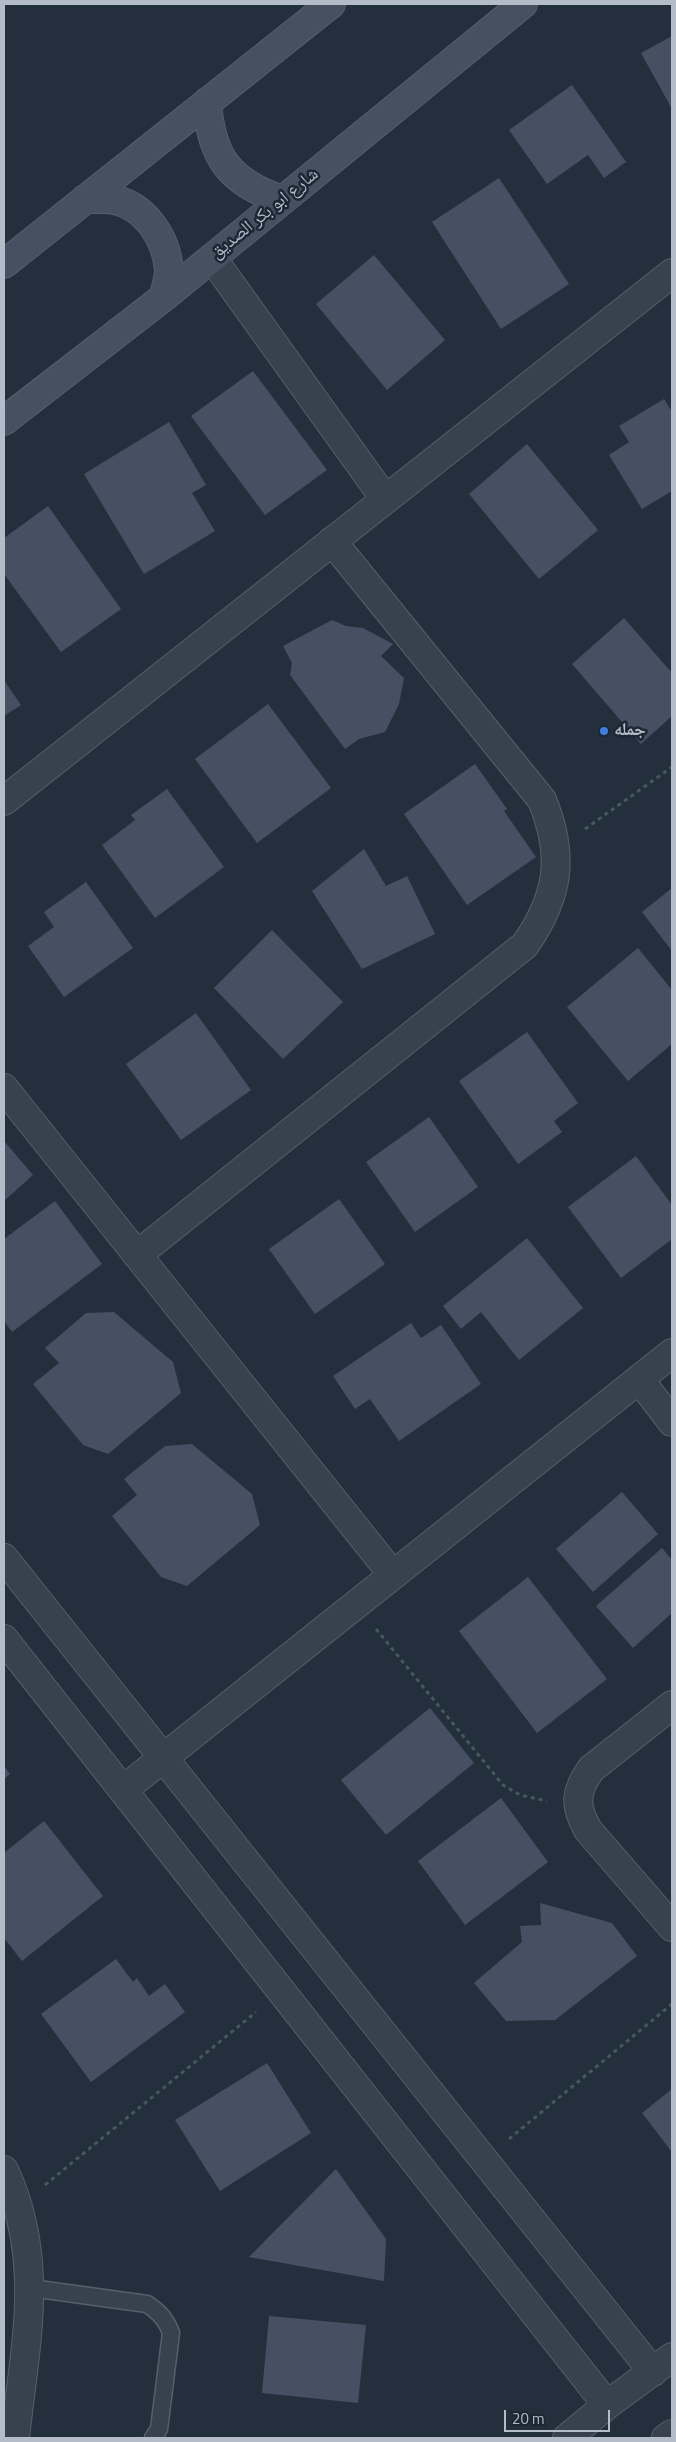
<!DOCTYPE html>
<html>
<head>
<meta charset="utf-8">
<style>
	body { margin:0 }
	#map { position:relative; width:676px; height:2442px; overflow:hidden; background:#242f3e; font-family:"Titillium Web",sans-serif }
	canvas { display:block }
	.frame { position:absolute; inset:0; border:5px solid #b4bcc9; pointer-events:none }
	.scale { position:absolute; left:504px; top:2410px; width:106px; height:22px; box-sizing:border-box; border:2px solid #b4bcc9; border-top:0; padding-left:6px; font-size:15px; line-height:18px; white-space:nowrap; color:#b4bcc9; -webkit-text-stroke:4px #1d2633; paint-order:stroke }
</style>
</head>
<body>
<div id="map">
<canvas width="676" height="2442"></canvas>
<div class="frame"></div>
<div class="scale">20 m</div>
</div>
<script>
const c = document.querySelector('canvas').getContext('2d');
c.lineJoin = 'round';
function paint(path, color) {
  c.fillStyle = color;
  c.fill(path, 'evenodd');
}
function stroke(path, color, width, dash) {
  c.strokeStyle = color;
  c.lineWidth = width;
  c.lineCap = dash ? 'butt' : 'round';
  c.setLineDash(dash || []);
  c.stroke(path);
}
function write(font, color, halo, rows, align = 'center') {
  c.font = font + ' "Titillium Web","Noto Naskh Arabic",sans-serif';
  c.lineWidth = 5;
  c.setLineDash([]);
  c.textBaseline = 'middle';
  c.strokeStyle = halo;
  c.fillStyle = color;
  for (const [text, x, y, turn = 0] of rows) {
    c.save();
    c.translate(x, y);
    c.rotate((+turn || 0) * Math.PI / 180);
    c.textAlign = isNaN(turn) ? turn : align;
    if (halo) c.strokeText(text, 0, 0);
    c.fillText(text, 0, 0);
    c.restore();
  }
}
const building = new Path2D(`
	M672 36V109L641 53Z
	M572 85 626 162 604 178 588 155 547 184 509 130Z
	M499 178 569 284 501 329 432 222Z
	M374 255 445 340 387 390 316 304Z
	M253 371 327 470 265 515 191 416Z
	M664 399 672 412V491L642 509 609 455 629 442 619 426Z
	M169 422 206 485 192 493 215 531 144 574 84 474Z
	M527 444 598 530 539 579 469 494Z
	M48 506 121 609 61 652 4 574V538Z
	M624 618 672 673V716L641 744 572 664Z
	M332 620 346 626 363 628 393 644 381 656 404 678 399 704 385 732 359 739 345 749 290 675 292 663 283 646Z
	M4 680 21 705 4 716Z
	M268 704 331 788 257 843 195 759Z
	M475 764 507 809 504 811 536 857 467 905 404 814Z
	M167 789 224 867 155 918 102 845 135 820 131 815Z
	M364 849 386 886 407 876 435 934 362 969 312 891Z
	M86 882 133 948 64 997 28 946 54 927 44 912Z
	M672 888V951L642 912Z
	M272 930 343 1002 283 1059 214 988Z
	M638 948 672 990V1044L628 1081 567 1007Z
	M196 1013 251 1090 181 1140 126 1064Z
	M527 1032 578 1103 554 1121 562 1132 518 1164 459 1081Z
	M429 1117 478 1187 415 1232 366 1162Z
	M4 1141 33 1175 4 1201Z
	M636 1156 672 1205V1239L621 1278 568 1207Z
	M339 1199 385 1264 315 1314 269 1249Z
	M55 1201 102 1264 12 1332 4 1321V1239Z
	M527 1238 583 1308 519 1360 481 1312 461 1329 443 1306Z
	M114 1312 173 1362 181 1393 108 1454 83 1445 33 1384 59 1363 45 1348 86 1313Z
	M411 1323 421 1338 441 1325 481 1384 399 1441 370 1399 355 1409 333 1376Z
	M192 1444 252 1494 260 1525 187 1586 161 1577 112 1516 137 1495 124 1479 165 1446Z
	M622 1492 658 1534 593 1592 556 1549Z
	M662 1548 672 1560V1613L633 1648 596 1606Z
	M528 1577 607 1679 537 1733 459 1631Z
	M430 1708 474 1763 386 1835 341 1780Z
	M4 1766 10 1774 4 1779Z
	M501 1798 548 1862 465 1925 418 1861Z
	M44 1821 103 1896 22 1961 4 1938V1853Z
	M540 1903 612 1923 637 1956 555 2020 506 2021 474 1983 522 1942 520 1926 541 1925Z
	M116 1959 133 1982 137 1978 149 1996 165 1984 185 2012 91 2082 41 2014Z
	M267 2063 311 2133 220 2191 175 2120Z
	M672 2089V2152L642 2113Z
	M336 2169 386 2239 384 2281 249 2257Z
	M269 2316 366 2325 358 2403 262 2393Z`);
const path = new Path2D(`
	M585 829 672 767
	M376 1629 503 1785 520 1795 547 1801
	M509 2139 672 2004
	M45 2185 256 2012`);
const service = new Path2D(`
	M31 2288 147 2304C159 2312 166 2319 171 2333L159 2429 153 2438`);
const minor = new Path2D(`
	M212 258 385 499
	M4 801 672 273
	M4 1088 393 1575
	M137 1255 525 945C559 896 565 856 542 800L332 541
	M639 1379 672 1422
	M4 1558 653 2372
	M4 1639 607 2405
	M672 1705 591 1769C575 1792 574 1805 588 1830L672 1927
	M123 1790 672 1353
	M4 2170C46 2260 25 2344 15 2438
	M567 2438 607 2405 672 2357
	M666 2438 672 2434`);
const secondary = new Path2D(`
	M207 102C211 157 229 182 282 200
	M85 199C93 199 101 199 109 199 144 203 167 238 169 271 169 279 165 289 164 297
	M4 264 331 4
	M4 421 164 297 523 4`);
const markers = [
	[604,731,5,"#3f7fe0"]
];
const streetNames = [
	["شارع ابو بكر الصديق",265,214,-39]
];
const poiNames = [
	["جمله",614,731]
];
paint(building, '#455162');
stroke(service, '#565f6c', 19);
stroke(minor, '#565f6c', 30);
stroke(secondary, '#565f6c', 30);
stroke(path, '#44595c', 3, [4, 4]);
stroke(service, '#38414e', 16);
stroke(minor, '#38414e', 28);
stroke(secondary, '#465061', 28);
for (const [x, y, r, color] of markers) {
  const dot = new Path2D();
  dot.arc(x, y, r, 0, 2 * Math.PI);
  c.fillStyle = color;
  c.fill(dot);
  stroke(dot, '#1d2633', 2);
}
write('18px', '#b4bcc9', '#1d2633', streetNames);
write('bold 18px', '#b4bcc9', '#1d2633', poiNames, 'left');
</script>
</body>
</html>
